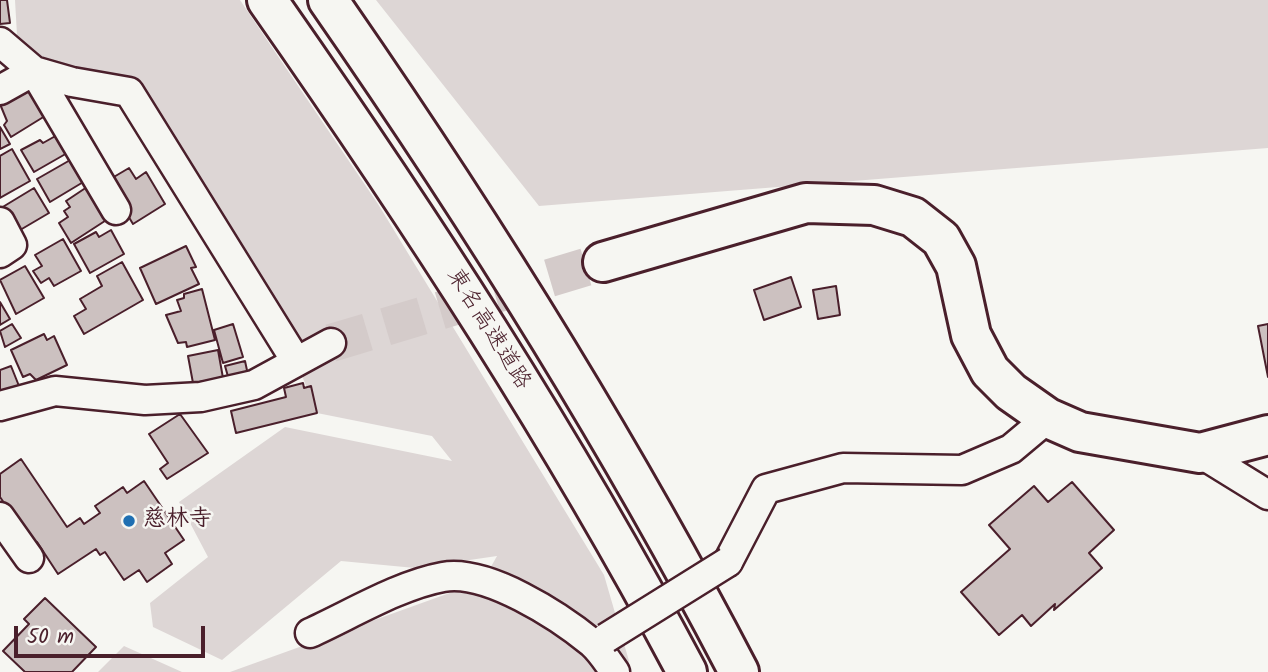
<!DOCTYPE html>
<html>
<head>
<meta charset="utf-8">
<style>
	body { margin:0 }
	#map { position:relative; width:1268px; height:672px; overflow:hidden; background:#f6f6f2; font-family:Kalam,sans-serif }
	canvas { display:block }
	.scale { position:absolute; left:14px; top:626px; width:191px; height:32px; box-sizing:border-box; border:4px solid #4a1f2b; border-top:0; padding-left:9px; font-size:21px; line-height:24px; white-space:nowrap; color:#4a1f2b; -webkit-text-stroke:5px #f6f6f2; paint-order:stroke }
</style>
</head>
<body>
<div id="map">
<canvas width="1268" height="672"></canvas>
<div class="scale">50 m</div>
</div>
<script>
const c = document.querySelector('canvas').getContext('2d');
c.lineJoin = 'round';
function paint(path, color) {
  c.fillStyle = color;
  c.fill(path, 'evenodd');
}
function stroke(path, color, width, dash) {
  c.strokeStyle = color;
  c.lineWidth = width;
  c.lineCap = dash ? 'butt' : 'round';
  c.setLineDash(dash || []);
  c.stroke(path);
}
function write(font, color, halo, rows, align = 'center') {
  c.font = font + ' Kalam,"Klee One",sans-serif';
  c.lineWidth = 5;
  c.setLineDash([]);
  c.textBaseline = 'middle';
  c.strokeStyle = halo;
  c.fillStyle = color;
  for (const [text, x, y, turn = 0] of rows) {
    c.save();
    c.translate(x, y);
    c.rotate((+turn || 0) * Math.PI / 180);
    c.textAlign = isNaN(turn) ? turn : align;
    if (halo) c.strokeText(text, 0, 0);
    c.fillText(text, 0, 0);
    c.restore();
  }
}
const green = new Path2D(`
	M15 0H240L378 204 604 575 629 661 624 672H230L483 581 497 556 415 568 341 561 222 660 153 627 150 603 208 557 179 502 285 427 452 461 432 436 317 413 296 361 129 92 72 82 17 35Z
	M376 0H1268V148L539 206Z
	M124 646 182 672H98Z`);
const building = new Path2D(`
	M0 0H7L10 23 0 24Z
	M27 87 45 116 11 137 4 125 7 121 0 104Z
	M0 127 10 144 0 149Z
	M59 134 69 152 34 172 21 150 40 140 43 143Z
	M12 149 30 181 0 198V156Z
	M72 159 85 181 50 202 37 179Z
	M129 168 136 179 146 172 165 204 133 224 107 181Z
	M90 185 111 217 71 243 59 223 68 217 64 211 70 207 66 201Z
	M34 188 49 213 15 233 1 208Z
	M111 230 124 254 90 273 74 244 96 232 99 237Z
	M63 239 81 271 54 286 49 278 41 283 33 271 42 266 35 255Z
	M186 246 196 267 191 268 199 284 156 304 140 268Z
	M122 262 143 300 84 334 74 316 86 309 80 299 102 286 97 276Z
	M25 266 44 298 16 314 0 280Z
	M791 277 801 307 764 320 754 290Z
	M836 286 840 315 818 319 813 290Z
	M202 289 215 340 187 347 186 342 178 343 166 315 181 311 177 300 184 298V294Z
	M0 302 10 319 0 325Z
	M12 324 21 338 5 347 0 331Z
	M233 324 243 357 223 363 214 330Z
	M1268 324V377L1258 326Z
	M44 334 47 340 54 336 67 365 36 380 30 374 23 377 11 350Z
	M218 350 223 378 193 383 188 356Z
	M245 361 248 375 229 380 225 366Z
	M11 366 19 386 0 394V370Z
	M303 383 304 388 311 386 317 413 236 433 231 411 286 397 284 388Z
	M180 414 208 453 167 479 160 469 168 463 149 434Z
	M21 459 67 527 80 518 84 524 100 513 95 506 123 487 127 493 144 481 184 540 165 553 172 564 147 582 139 570 124 580 105 552 100 555 96 549 58 574 37 542 33 545 0 497V474Z
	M1072 482 1114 530 1089 553 1102 568 1054 610 1055 604 1031 626 1022 615 999 635 961 592 1010 549 989 525 1034 486 1048 502Z
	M45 598 96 647 72 672H25L3 651 29 624 24 619Z`);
const secondaryTunnel = new Path2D(`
	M331 343 603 262`);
const street = new Path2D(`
	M0 42 34 71 116 210
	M0 90 34 71 72 82 129 92 296 361
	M0 222 12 245 0 253
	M0 406 55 391 145 400 201 397 254 385 331 343
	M1200 453 1268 495
	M0 517 29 558
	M728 562 766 489 843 468 962 470 1011 449 1048 418
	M310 633C350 615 399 585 443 577 487 569 559 616 592 643 601 651 608 662 615 672`);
const secondary = new Path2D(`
	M603 262 806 203 874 205 913 217 941 239 956 266 971 335 990 371 1011 392 1048 418 1080 432 1200 453 1268 435`);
const highway = new Path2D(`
	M267 0C419 217 563 438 687 672
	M328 0C478 216 618 439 739 672`);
const streetBridge = new Path2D(`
	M606 638 728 562`);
const markers = [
	[129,521,7,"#1f6fb2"]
];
const streetNames = [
	["東名高速道路",487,330,58]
];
const poiNames = [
	["慈林寺",143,521]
];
paint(green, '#ddd6d5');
paint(building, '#ccc1c0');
stroke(building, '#4a1f2b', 2);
stroke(secondaryTunnel, '#d4cbca', 38, [38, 19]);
stroke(street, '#4a1f2b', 33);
stroke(secondary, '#4a1f2b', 44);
stroke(highway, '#4a1f2b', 44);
stroke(street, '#f6f6f2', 28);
stroke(secondary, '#f6f6f2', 38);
stroke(highway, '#f6f6f2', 38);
stroke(streetBridge, '#4a1f2b', 33, []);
stroke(streetBridge, '#f6f6f2', 28);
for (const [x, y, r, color] of markers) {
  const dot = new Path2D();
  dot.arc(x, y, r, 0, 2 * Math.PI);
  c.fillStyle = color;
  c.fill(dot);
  stroke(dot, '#f6f6f2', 2.5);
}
write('23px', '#4a1f2b', '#f6f6f2', streetNames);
write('bold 23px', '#4a1f2b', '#f6f6f2', poiNames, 'left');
</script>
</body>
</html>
